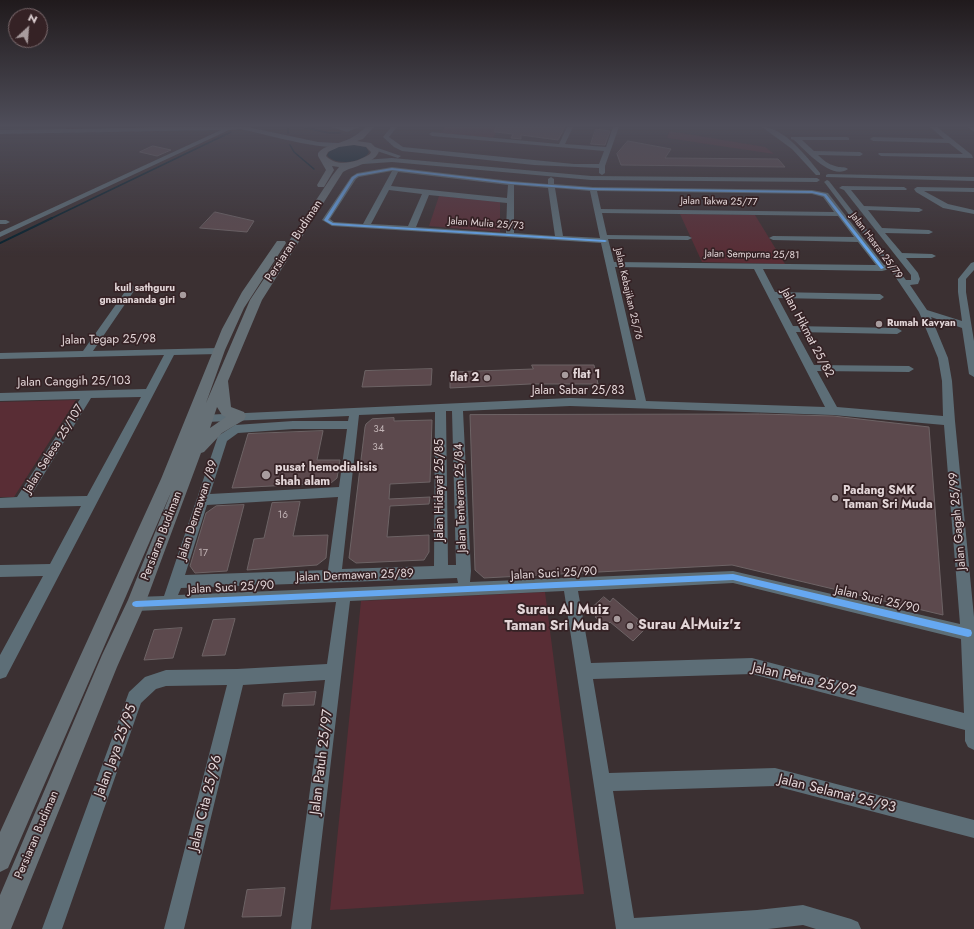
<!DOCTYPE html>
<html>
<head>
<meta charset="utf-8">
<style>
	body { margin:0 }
	#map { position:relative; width:974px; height:929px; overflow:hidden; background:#3b3032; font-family:Jost,sans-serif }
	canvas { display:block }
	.north { position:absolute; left:8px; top:8px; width:40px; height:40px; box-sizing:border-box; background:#352225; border:1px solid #7b6a6d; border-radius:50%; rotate:26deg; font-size:11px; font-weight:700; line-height:16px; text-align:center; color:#e3d6d8 }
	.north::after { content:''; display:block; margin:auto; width:14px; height:18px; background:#a89c9e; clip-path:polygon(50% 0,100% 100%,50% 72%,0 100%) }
</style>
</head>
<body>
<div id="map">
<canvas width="974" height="929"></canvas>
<div class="north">N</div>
</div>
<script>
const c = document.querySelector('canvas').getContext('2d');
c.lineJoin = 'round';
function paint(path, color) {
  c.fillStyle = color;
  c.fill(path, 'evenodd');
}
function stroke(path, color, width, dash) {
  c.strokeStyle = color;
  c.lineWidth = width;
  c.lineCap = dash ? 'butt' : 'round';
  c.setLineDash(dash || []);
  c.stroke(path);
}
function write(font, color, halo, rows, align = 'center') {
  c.font = font + ' Jost,sans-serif';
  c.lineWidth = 3.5;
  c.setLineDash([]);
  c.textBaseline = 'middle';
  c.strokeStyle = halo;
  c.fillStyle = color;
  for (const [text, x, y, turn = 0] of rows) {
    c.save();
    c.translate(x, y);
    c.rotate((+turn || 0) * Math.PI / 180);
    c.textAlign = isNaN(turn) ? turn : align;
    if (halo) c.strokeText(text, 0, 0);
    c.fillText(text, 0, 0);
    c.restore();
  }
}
const green = new Path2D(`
	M445 127H492L499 128 493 138 440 133Z
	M669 131 765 147 774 154 667 138Z
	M439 196 500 202V232L429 226Z
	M680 214 755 215 785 264 702 262Z
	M76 400 14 497H0V402Z
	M545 592 584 894 330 910 361 601Z`);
const water = new Path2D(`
	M348 144 366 147 369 152C363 163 334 166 327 155L331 149Z`);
const streamFar1 = new Path2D(`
	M288 127V133
	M303 127 329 133H340
	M290 145 294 152 314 169
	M50 219 231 132`);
const stream = new Path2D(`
	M0 243 52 218`);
const building = new Path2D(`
	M496 127H565L558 140 521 135V139L511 138 513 134 495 132Z
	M596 129 610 131 605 145 591 144Z
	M628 141 671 149 665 158 778 159 785 167 621 165 617 154Z
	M153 146 171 150 157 156 140 152Z
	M215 212 254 221 247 232 200 228Z
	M532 365H594L598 384H530L450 388V372L533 369Z
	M432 369 431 385 362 387 365 371Z
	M760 414 833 416 929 427 943 615 732 565 484 578 475 570 470 415Z
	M394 418V421L432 420 430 482 390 484 389 499 430 497 429 504 390 506 387 537 429 535V552L424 560 356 563 349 558 365 427 366 424 372 419Z
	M323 431 317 460H340L337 478 331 483 232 488 248 434Z
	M300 502 293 536 328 535 326 558 317 565 247 570 254 539 264 538 272 503Z
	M244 505 227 571 195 573 190 566 206 513 216 506Z
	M604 597 610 602 613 598 639 620 636 623 644 630 633 641 610 622 606 626 595 617 600 613 593 607Z
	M235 619 225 655 202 656 213 620Z
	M182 628 173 658 144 660 154 630Z
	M316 692 314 705 282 706 284 694Z
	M285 888 281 916 242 917 247 890Z`);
const minor = new Path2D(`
	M180 127H248L318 142 338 143 341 145C330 153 261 133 244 130 239 129 234 130 229 130L0 237V232L221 130 0 134V130Z
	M331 127H360L347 132Z
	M391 127H397L389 137 403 147 574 164H599L604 151 432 136 429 134 432 132 559 144 567 127H573L565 144 606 147 613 127H619L605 166V173L602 175 599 173V168L534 165 402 151 394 147 383 137Z
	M762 127C784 127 807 157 820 173V175H816L792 149Z
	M930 127H937L972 155 973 158 881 156 878 154 879 153 963 154 949 143 873 141 870 139 873 137 944 139Z
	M967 127H974V132Z
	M791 137H847L849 138V140H802L814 151 860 152 863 154 860 156 818 155C823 160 828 164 835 166 840 168 844 166 848 169 832 181 805 150 794 140L791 139Z
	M371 147H375L401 156 398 158 371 149Z
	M392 158 591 176 817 178 820 180 817 182 591 180 392 162 363 164 360 162 363 160Z
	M392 167 511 181 548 184V179L551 177 554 179V184L593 187 812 190 828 193 884 265 888 266 825 183 824 182 827 180 829 181 906 280H911V275L844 190 839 188 842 186 904 187 907 189 906 190H851L864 206 919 208 923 210 919 212 868 210 882 228 929 230 933 232 929 234 885 233 902 253 932 254 936 256 932 258H906L918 273 920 279 918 284 910 285 927 310 962 321 958 292V279L971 263 974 262V270L966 279V292L974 341V377L969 374 962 328 931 317 948 358 952 381 955 421 974 617V750L968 747 965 741V730L752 674 593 679 609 773 775 768 974 820V838L775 786 613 791 634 918 757 910 803 905 851 919 858 922 861 929H816L803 925 768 929H616L564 591 350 601 311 929H291L325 680 243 685 184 929H164L227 685 166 686 156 689 141 703 62 929H42L129 692 145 677 166 670 237 669 327 664 336 602 136 611 131 609 129 604 131 599 136 597 164 596 218 436 235 425 293 421H348L349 416 206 422 202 421 200 418 202 415 570 398 636 400 601 243 332 226 322 220 351 177 357 173ZM392 171 363 224 334 222 330 219 356 179 359 177ZM398 172 508 185 507 198 391 186ZM514 185 548 188 555 236 514 233ZM555 188 590 191 600 238 563 236ZM389 190 422 194 408 226 371 224ZM597 191 812 194 823 197 834 212 601 209ZM429 195 507 203 506 233 416 227ZM602 213 838 216 854 237 773 236 769 238 773 240 858 242 876 265 614 262 608 239 688 240 692 238 688 236 607 235ZM615 267 754 269 825 407 646 401ZM763 269 882 271 890 269 919 312 938 358 942 381 943 416 837 407 817 371 909 372 914 369 909 366 814 365 796 332 897 334 902 331 897 328 793 326 778 298 880 300 884 297 880 294 775 292ZM570 406 833 415 944 425 960 624 733 571 470 582 471 571 463 411ZM446 411H452L456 565H448ZM435 412 434 566 342 569 359 415ZM293 429H347L339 487 210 494 227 441 238 433ZM338 497 328 570 185 575 207 505ZM457 578 458 583 178 595 181 588ZM733 583 961 639 964 713 752 658 591 663 578 591Z
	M828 174 974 177V181L826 177V175Z
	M917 187 974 188V192L924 191 948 204 974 210V214L943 208 916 192 914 189Z
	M0 220H6L10 222 6 224H0Z
	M132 285 136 288 93 351 219 348 224 351 219 354 174 355 6 677 0 679V655L43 576 0 577V565L50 564 81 506 0 508V498L17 497 80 399 0 401V393L146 389 164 355 0 359V353L83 351 129 286ZM141 397 87 496 30 497 91 398Z`);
const major = new Path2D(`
	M366 127H374L363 139 357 141 371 143 379 151C376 163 353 166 343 172L262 300 228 381 231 407 244 412 246 416 244 420 222 433 204 452 201 453 145 604 117 667 11 929H0V895L102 655 128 600 172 490 8 868 0 872V832L161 479 222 329 242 292 277 241H285L286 243 244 308 225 350 206 403 250 300 332 176 339 167 332 166 334 170 324 187H318L317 185 326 170 318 156V153C325 145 335 145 344 141 353 138 359 133 366 127ZM354 145 366 147 371 152 370 154C358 162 337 168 326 156L328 152 339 147ZM217 407 222 415 226 417 210 428Z`);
const cycleway = new Path2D(`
	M392 168 511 182 593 188 812 191 826 194 884 268 881 269 824 196 812 193 593 190 511 184 392 170 358 176 354 179 328 220 333 223 605 240 607 241 605 242 332 225 325 221 324 220 352 177 357 174Z
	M733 574 968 629 971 630 972 633 971 636 968 637 733 580 136 607 133 606 132 604 133 602 136 601Z`);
const markers = [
	[183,295,4,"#a89c9e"],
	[879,324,4,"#a89c9e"],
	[565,375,4,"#a89c9e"],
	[487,378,4,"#a89c9e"],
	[266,475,5,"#a89c9e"],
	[835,498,4,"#a89c9e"],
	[617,619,4,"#a89c9e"],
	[630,626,4,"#a89c9e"]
];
const farStreetnames = [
	["Jalan Takwa 25/77",719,202,1],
	["Jalan Mulia 25/73",486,224,4],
	["Jalan Hasrat 25/79",876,246,53],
	["Jalan Sempurna 25/81",752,255,1],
	["Jalan Kebajikan 25/76",628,294,77]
];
const farPoinames = [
	["kuil sathguru",175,289],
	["gnanananda giri",175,301],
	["Rumah Kavyan",887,324,"left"]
];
const numberNames = [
	["34",379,430],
	["34",378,448],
	["16",283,516],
	["17",203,554]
];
const streetNames = [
	["Persiaran Budiman",294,241,-57],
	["Jalan Hikmat 25/82",807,333,62],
	["Jalan Tegap 25/98",109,340,-1],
	["Jalan Canggih 25/103",74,382,-1],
	["Jalan Sabar 25/83",578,391],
	["Jalan Selesa 25/107",54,449,-58],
	["Jalan Hidayat 25/85",440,490,-90],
	["Jalan Tenteram 25/84",461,498,-92],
	["Jalan Dermawan /89",198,510,-72],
	["Jalan Gagah 25/99",958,521,-95],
	["Persiaran Budiman",162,536,-69],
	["Jalan Suci 25/90",554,574,-3],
	["Jalan Dermawan 25/89",355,576,-2],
	["Jalan Suci 25/90",231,588,-3],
	["Jalan Suci 25/90",877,600,13],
	["Persiaran Budiman",37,835,-67]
];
const poiNames = [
	["flat 1",573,375],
	["flat 2",479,378,"right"],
	["pusat hemodialisis",275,468],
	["shah alam",275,482],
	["Padang SMK",843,491],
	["Taman Sri Muda",843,505]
];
const nearPoinames = [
	["Surau Al Muiz",609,611],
	["Taman Sri Muda",609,627],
	["Surau Al-Muiz'z",638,626,"left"]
];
const nearStreetnames = [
	["Jalan Petua 25/92",804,680,13],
	["Jalan Jaya 25/95",116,751,-70],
	["Jalan Patuh 25/97",322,762,-83],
	["Jalan Selamat 25/93",837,794,14],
	["Jalan Cita 25/96",206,803,-76]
];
paint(green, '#592d35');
paint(water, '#06212d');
stroke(streamFar1, '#06212d', 1.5);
stroke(stream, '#06212d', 2);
paint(building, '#5c494d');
stroke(building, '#6d6365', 1);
paint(minor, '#5d6e77');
paint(major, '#667076');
paint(cycleway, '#66a8f1');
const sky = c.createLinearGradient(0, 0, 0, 257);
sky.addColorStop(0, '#201a1c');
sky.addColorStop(0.49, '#4f4e5a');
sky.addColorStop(1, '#4f4e5a00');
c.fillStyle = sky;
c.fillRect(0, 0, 974, 257);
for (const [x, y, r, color] of markers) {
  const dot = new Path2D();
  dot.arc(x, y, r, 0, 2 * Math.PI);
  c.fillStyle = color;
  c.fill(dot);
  stroke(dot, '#352225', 1.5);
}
write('10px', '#e3d6d8', '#352225', farStreetnames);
write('bold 10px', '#e3d6d8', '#352225', farPoinames, 'right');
write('10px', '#c1b3b5', null, numberNames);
write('12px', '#e3d6d8', '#352225', streetNames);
write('bold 12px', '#e3d6d8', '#352225', poiNames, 'left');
write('bold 14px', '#e3d6d8', '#352225', nearPoinames, 'right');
write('14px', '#e3d6d8', '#352225', nearStreetnames);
</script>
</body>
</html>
